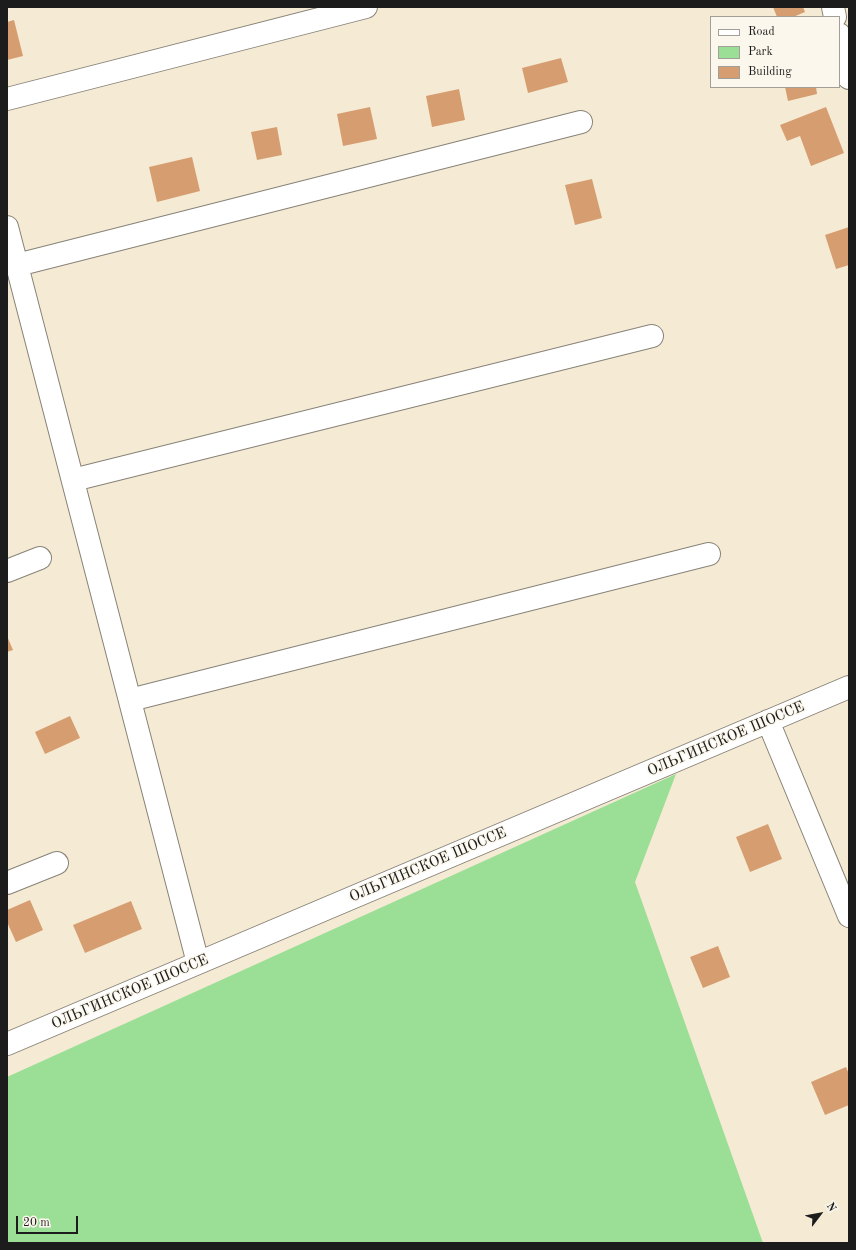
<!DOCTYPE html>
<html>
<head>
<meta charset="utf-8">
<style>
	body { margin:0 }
	#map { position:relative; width:856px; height:1250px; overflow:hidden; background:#f5ead4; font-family:"Old Standard TT",serif }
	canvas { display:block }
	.frame { position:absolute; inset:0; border:8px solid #1c1c1c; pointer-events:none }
	.legend { position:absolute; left:710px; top:16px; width:130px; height:72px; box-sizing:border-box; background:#fbf7ec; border:1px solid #a29f99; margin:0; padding:5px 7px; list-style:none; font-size:12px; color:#1c1c1c }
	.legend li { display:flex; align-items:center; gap:8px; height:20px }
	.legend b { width:20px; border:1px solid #a29f99 }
	.north { position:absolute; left:800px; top:1194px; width:40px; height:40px; -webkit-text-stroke:3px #fbf7ec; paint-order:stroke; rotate:58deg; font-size:11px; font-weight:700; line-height:16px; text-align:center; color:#1c1c1c }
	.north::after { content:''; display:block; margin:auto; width:14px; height:18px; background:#1c1c1c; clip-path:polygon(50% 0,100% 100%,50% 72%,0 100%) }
	.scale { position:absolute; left:16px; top:1216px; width:62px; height:18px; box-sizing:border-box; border:2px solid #1c1c1c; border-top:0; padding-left:5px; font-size:12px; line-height:14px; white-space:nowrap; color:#1c1c1c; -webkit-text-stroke:3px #fbf7ec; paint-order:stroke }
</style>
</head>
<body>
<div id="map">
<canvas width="856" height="1250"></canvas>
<div class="frame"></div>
<ul class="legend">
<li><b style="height:5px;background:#fff"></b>Road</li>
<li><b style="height:11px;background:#9bdf96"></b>Park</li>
<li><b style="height:11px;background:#d69e70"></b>Building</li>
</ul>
<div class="north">N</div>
<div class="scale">20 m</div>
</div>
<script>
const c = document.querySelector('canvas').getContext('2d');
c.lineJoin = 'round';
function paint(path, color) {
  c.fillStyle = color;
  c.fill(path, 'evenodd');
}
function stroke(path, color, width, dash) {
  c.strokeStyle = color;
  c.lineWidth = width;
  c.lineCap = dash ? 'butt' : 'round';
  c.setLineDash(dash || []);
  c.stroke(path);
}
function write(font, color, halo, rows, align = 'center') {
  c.font = font + ' "Old Standard TT",serif';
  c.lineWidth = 3;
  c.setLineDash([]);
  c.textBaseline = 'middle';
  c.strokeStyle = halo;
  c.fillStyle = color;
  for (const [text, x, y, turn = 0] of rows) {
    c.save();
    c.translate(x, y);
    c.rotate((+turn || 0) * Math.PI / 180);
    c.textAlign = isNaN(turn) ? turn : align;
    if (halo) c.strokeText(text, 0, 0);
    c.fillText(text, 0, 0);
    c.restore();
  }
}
const green = new Path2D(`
	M676 774 635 882 763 1243H7V1077Z`);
const building = new Path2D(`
	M773 7H803L805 12 793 17H777Z
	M14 20 23 56 7 60V22Z
	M561 58 568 82 528 93 522 68Z
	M785 87H816L817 94 788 101Z
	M459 89 465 120 432 127 426 96Z
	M370 107 377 139 343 146 337 114Z
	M826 107 844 153 811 166 800 136 787 141 780 125Z
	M277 127 282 155 257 160 251 132Z
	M192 157 200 191 157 202 149 167Z
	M592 179 602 218 575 225 565 185Z
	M849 227V265L836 269 825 235Z
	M7 636 13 650 7 652Z
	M70 716 80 738 45 754 35 732Z
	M768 824 782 859 750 872 736 837Z
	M30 900 43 930 16 942 7 922V910Z
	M131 901 142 929 85 953 73 925Z
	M718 946 730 977 703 988 690 957Z
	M846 1067 849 1074V1105L825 1115 811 1082Z`);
const minor = new Path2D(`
	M833 7 835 17
	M839 34 849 78
	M7 99 366 7
	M7 227 198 963
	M17 265 581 122
	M73 480 652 336
	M7 571 40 558
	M130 700 709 554
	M768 721 849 916
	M7 883 57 863
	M7 1044 849 687`);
const streetNames = [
	["ОЛЬГИНСКОЕ ШОССЕ",726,739,-23],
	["ОЛЬГИНСКОЕ ШОССЕ",428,865,-23],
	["ОЛЬГИНСКОЕ ШОССЕ",130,992,-23]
];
paint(green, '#9bdf96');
paint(building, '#d69e70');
stroke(minor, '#888378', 24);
stroke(minor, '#fff', 22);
write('15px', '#1c1c1c', '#fbf7ec', streetNames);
</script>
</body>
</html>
